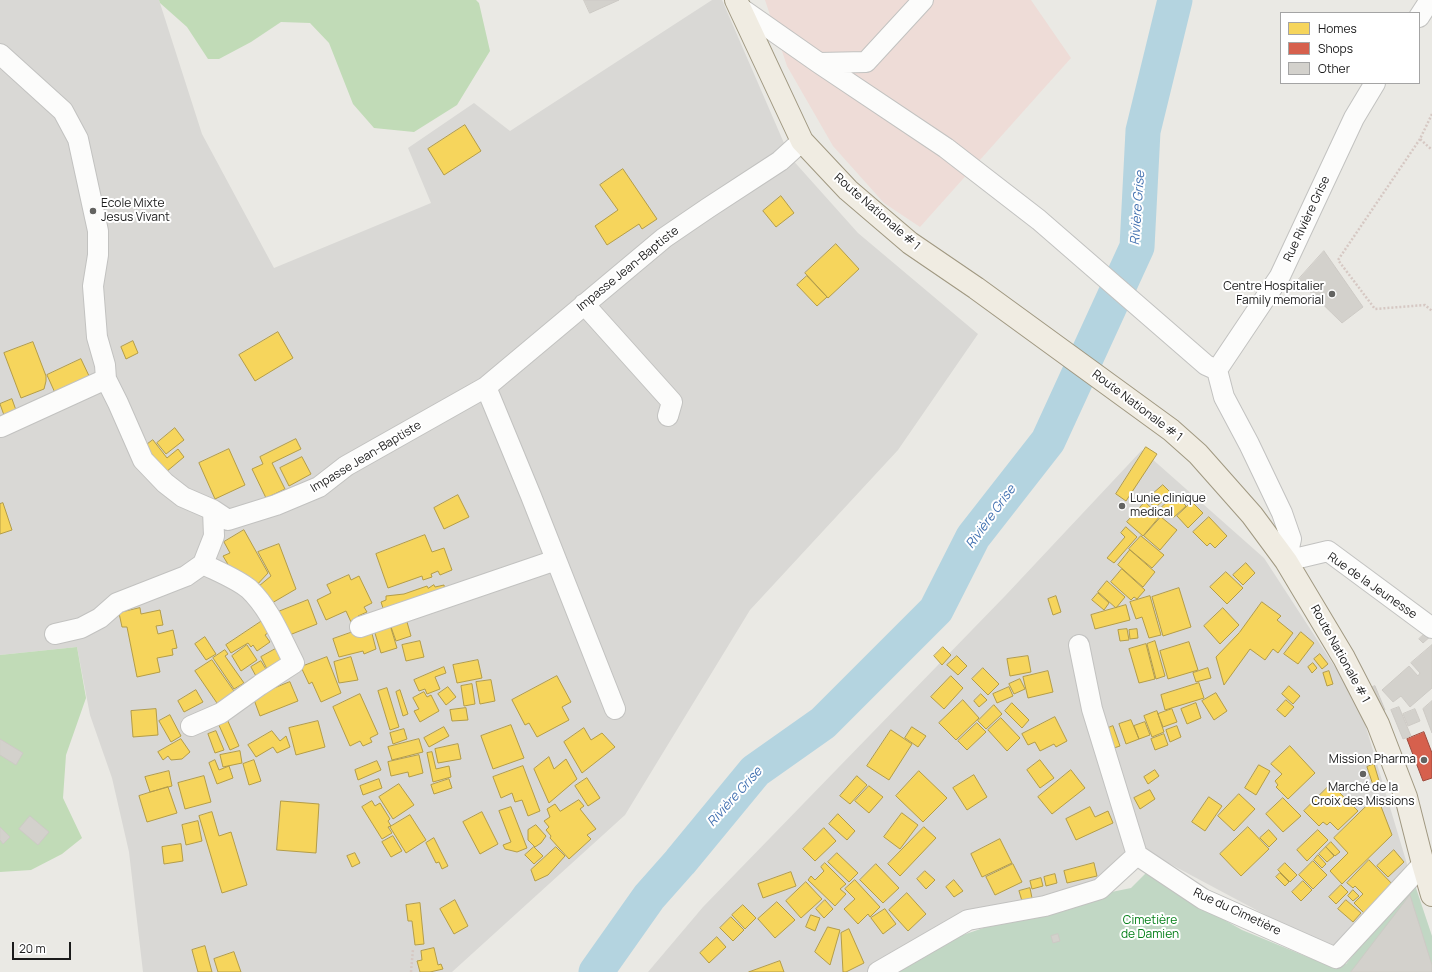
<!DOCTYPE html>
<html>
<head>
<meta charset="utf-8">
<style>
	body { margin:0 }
	#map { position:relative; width:1432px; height:972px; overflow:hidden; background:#eae9e4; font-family:Manrope,sans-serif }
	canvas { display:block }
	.legend { position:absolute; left:1280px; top:12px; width:140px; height:72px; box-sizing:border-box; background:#fff; border:1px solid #a4a4a4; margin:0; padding:5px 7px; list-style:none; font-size:12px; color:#1b1b1b }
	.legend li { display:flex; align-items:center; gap:8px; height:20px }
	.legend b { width:20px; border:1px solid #a4a4a4 }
	.scale { position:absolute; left:12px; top:942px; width:59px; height:18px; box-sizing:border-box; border:2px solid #1b1b1b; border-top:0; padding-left:5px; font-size:12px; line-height:14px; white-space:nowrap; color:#1b1b1b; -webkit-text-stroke:3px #fff; paint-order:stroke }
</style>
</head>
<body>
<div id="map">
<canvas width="1432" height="972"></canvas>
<ul class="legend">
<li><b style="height:11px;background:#f6d55c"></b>Homes</li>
<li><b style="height:11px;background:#d6604d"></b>Shops</li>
<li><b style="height:11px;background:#d3d1cc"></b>Other</li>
</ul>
<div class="scale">20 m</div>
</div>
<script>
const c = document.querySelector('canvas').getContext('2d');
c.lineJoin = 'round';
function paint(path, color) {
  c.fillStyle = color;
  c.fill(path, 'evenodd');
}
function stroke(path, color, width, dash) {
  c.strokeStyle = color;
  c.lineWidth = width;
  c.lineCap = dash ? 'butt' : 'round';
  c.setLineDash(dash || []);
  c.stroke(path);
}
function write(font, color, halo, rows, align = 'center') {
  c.font = font + ' Manrope,sans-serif';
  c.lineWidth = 4;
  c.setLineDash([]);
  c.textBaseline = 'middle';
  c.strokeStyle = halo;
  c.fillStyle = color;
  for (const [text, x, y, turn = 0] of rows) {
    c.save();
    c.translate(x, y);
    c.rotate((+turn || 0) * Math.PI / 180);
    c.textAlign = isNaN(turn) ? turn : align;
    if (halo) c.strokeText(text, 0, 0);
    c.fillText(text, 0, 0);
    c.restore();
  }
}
const residential = new Path2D(`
	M0 0H159L202 134 274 268 431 203 408 148 474 103 510 131 712 0H722L790 157 858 233 978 334 898 450 750 610 625 815 452 972H143L129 852 112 778 90 715 77 647 0 655Z
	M1142 450 1264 558 1359 704 1410 874 1335 952 1142 849 1097 881 1057 896 969 914 873 972H648L703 907 1005 596Z`);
const commercial = new Path2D(`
	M765 0H1031L1071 58 920 227 884 203 833 146 787 66Z`);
const forest = new Path2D(`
	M159 0H476L479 3 490 51 457 105 414 132 374 128 353 104 329 43 310 23 281 22 251 42 219 59H208L187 27 160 3Z
	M77 647 86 698 66 755 63 798 82 838 62 854 31 870 0 872V655Z`);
const cemetery = new Path2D(`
	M1149 870 1179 894 1242 930 1327 965 1346 964 1413 879 1432 936V972H886L954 938 998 923 1092 896 1131 888Z`);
const homes = new Path2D(`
	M465 125 481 151 444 175 428 149Z
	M623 169 657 219 642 229 639 224 607 245 595 226 618 210 600 185Z
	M781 196 794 213 776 227 763 211Z
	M836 244 859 269 828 298 805 273Z
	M807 276 827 297 817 306 797 285Z
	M278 332 293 358 255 381 239 355Z
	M133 341 138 353 126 359 121 347Z
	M33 342 46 376V381L44 389 21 398 4 353Z
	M81 359 90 378 56 395 47 375Z
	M12 399 17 413 5 418 0 404Z
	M175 428 184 440 166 454 157 443Z
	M296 439 301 449 272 463 285 489 266 498 252 469 263 464 260 457Z
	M153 440 167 458 178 449 184 457 166 472 145 446Z
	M1146 447 1157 454 1126 501 1116 494Z
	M229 449 245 485 215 499 199 463Z
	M302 457 311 474 289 486 280 468Z
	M1163 485 1171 493 1155 508 1147 499Z
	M458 495 469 517 444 529 434 508Z
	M1175 495 1186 506 1173 518 1162 507Z
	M1145 502 1160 516 1143 536 1127 522Z
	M1192 502 1203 513 1188 528 1177 516Z
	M3 503 12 530 0 534V504Z
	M1161 517 1177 530 1160 550 1144 536Z
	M1209 517 1227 536 1215 548 1210 543 1207 546 1193 532Z
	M1126 527 1137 537 1114 563 1107 558 1125 537 1121 533Z
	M244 530 268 573 254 588 232 571 223 556 230 553 224 542Z
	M425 535 432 552 444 548 452 570 440 575 438 571 431 574 432 577 423 580 422 576 388 588 376 554Z
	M1141 536 1164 555 1152 568 1129 549Z
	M279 544 296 589 272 603 259 586 271 576 258 552Z
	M1130 550 1155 572 1143 587 1118 565Z
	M1246 563 1255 573 1243 585 1233 575Z
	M1122 569 1145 590 1137 599 1134 597 1131 600 1111 582Z
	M1226 572 1243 588 1227 604 1210 587Z
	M349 575 351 580 359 576 372 603 364 607 367 612 358 616 359 619 351 622 346 611 326 620 317 600 331 593 327 585Z
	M1107 581 1125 597 1116 608 1098 592Z
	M434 585 435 587 444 585 445 591 385 614 381 602 386 600V596L404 594 427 586 428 588Z
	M1179 588 1191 627 1163 636 1152 597Z
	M1098 593 1109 603 1104 610 1092 600Z
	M1056 596 1061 612 1053 615 1048 599Z
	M1150 596 1161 635 1149 638 1142 617 1136 619 1130 602Z
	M308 600 317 624 287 636 278 612Z
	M1262 602 1281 616 1277 620 1293 633 1278 653 1273 649 1265 660 1250 649 1224 685 1216 657 1239 633Z
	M1126 605 1130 620 1095 629 1091 615Z
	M140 608 141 614 160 610 163 625 156 626 158 634 173 630 177 648 172 649 173 655 157 658 160 672 137 677 127 627H122L119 613Z
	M1223 608 1239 625 1220 644 1204 626Z
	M265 619 272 630 265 635 270 642 257 651 253 645 251 647 248 643 231 653 226 645Z
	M407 622 411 636 396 641 391 627Z
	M390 625 397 648 381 653 374 630Z
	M370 626 376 649 364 654 363 651 339 657 333 639Z
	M1127 629 1129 640 1120 641 1118 630Z
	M1137 629 1138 638 1130 639 1129 630Z
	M1301 632 1314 643 1298 664 1284 654Z
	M205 637 216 654 206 660 195 644Z
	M420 641 424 657 406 661 402 645Z
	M1155 641 1165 676 1156 679 1147 644Z
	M1189 642 1198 670 1168 679 1160 651Z
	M1146 644 1155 679 1139 683 1129 649Z
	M247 645 257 660 241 671 232 656Z
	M279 647 287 661 268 671 261 657Z
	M943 647 951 655 942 665 934 656Z
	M225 650 228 654 225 656 244 683 234 689 213 658Z
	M1320 654 1328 664 1322 669 1314 659Z
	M957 656 967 666 958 675 947 665Z
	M1028 656 1031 672 1010 676 1007 659Z
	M327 657 341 693 321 702 312 682 309 684 301 667Z
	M351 657 358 680 339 683 334 662Z
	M212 660 236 694 219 706 195 671Z
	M478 660 482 678 457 683 453 665Z
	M261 661 267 671 257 678 251 667Z
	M1313 663 1317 668 1312 673 1308 667Z
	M444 667 446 673 435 677 440 689 427 694 425 689 419 691 414 680Z
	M983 668 999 684 988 695 972 679Z
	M1208 668 1211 678 1196 682 1193 673Z
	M1048 671 1053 692 1028 698 1023 677Z
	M1329 671 1333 684 1327 686 1323 673Z
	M557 676 571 702 562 707 569 720 537 737 529 723 525 725 512 700Z
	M951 676 963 688 944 709 931 697Z
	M1020 679 1025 689 1014 694 1009 684Z
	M491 680 495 701 480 704 476 682Z
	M290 682 298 701 260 716 253 697Z
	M1199 683 1204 698 1165 710 1161 695Z
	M472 684 475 704 464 706 461 686Z
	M1289 686 1300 696 1293 704 1282 694Z
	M448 687 456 697 446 705 438 694Z
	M1009 687 1013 696 997 703 993 694Z
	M387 688 399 727 390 730 378 691Z
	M196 690 203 702 184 712 178 701Z
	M400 690 408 714 403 716 396 692Z
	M424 692 427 697 431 695 439 711 420 722 414 711 419 709 413 698Z
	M1216 693 1227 711 1214 720 1202 701Z
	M360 694 378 734 370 738 372 742 363 746 360 741 350 746 333 707Z
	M981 694 987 700 979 707 974 701Z
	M963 700 979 718 956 740 939 723Z
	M1286 700 1294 707 1285 717 1277 710Z
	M1012 703 1029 720 1022 728 1005 711Z
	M1196 703 1201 718 1187 724 1181 709Z
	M994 705 1002 714 986 729 978 721Z
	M466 708 468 720 452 721 450 710Z
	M156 709 158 735 133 737 131 711Z
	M1172 709 1177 722 1163 727 1158 714Z
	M1157 711 1164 732 1152 737 1144 716Z
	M170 715 181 736 171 742 159 721Z
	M1055 717 1067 741 1056 747 1054 744 1040 751 1035 742 1028 745 1022 734Z
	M1001 718 1020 738 1007 751 988 730Z
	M227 719 239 746 230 750 218 723Z
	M1131 720 1139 739 1126 744 1119 724Z
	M318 721 325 747 296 755 289 728Z
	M1145 722 1150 735 1139 739 1134 726Z
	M977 723 986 732 967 750 958 741Z
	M511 725 524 758 493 769 481 736Z
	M1113 726 1120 746 1108 750 1101 731Z
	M1177 726 1181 737 1170 742 1166 730Z
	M444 727 449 736 429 747 424 738Z
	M912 727 926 736 918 747 905 738Z
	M584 728 591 740 602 733 615 747 582 773 564 742Z
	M404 729 407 739 393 744 390 733Z
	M891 730 912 744 889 780 867 766Z
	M216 731 224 750 215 753 208 734Z
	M272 731 280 741 286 736 290 747 277 753 273 747 256 757 248 745Z
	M1164 734 1168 745 1155 750 1151 739Z
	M181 739 190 752 182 759 171 760 168 756 163 760 158 752Z
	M419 739 423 752 392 760 388 747Z
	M458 744 461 759 438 763 435 749Z
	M1290 746 1315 773 1288 799 1276 787 1278 785 1275 781 1282 774 1271 764Z
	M240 751 242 763 223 767 220 755Z
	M432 752 436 769 449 766 451 777 433 782 427 753Z
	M419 755 423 773 409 777 408 772 391 776 388 762Z
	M549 757 554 769 566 759 577 779 549 803 534 769Z
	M215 760 219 770 229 766 233 778 217 784 209 763Z
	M254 760 261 781 249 785 243 764Z
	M1040 760 1054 778 1040 788 1027 770Z
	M377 761 381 770 358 780 355 770Z
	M1374 764 1380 784 1373 785 1367 767Z
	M1259 765 1270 771 1256 795 1245 788Z
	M523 766 540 811 528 816 522 800 515 802 512 793 501 798 493 777Z
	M1071 770 1085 788 1052 814 1038 797Z
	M1155 770 1159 776 1148 784 1144 777Z
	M169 771 172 786 150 792 145 777Z
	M919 771 947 798 923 822 896 796Z
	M974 775 987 797 967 810 953 788Z
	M204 776 211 802 185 809 178 783Z
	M857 776 867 785 850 804 840 796Z
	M587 778 600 798 588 806 575 786Z
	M379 779 382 788 363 795 360 786Z
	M449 779 452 788 434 794 431 785Z
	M399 784 414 805 393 819 379 797Z
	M1331 784 1358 811 1338 830 1330 822 1327 825 1323 822 1319 826 1304 811Z
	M869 786 883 797 869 813 855 801Z
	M168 787 177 813 147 822 139 796Z
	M1150 790 1155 799 1140 809 1134 798Z
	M1239 794 1255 809 1234 831 1218 816Z
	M1377 796 1392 835 1342 884 1330 871 1348 853 1334 838Z
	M1209 797 1222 806 1205 831 1192 822Z
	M1283 798 1301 816 1283 832 1266 814Z
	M579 800 584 806 580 809 596 829 587 835 591 839 569 859 550 838 551 836 546 830 549 827 544 821 550 817 547 809 555 804 560 811Z
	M281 801 319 804 316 853 277 850Z
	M372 801 375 806 380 803 390 819 388 821 391 826 388 827 392 833 382 839 362 807Z
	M511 807 527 848 517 852 505 849 503 845 511 842 499 811Z
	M1090 807 1095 817 1108 811 1113 823 1076 840 1066 819Z
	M212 812 219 836 231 832 247 885 222 893 199 816Z
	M482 812 498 844 480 854 463 822Z
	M902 813 918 825 900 849 884 837Z
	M838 814 855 831 847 840 829 824Z
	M410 815 426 840 406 853 390 827Z
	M198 821 202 841 186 845 182 825Z
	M536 825 546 836 541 843 535 847 528 840V830Z
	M924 827 936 838 900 876 888 864Z
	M1248 827 1269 849 1241 876 1220 854Z
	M824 828 836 841 815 861 803 849Z
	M1269 830 1277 839 1269 847 1260 838Z
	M1318 830 1328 840 1307 861 1297 850Z
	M393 836 402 851 391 857 382 842Z
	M434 838 448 866 442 869 439 862 436 863 426 843Z
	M1000 839 1012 863 982 877 971 854Z
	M1331 842 1340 852 1335 856 1326 847Z
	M181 844 183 861 164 864 162 847Z
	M534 847 543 856 534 864 525 855Z
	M556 847 565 856 548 875 535 881 531 870Z
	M1326 847 1334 856 1327 862 1319 854Z
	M1394 850 1404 862 1388 877 1377 866Z
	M355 853 360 863 352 867 347 856Z
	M837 853 858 873 849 882 828 862Z
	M1318 855 1326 864 1322 868 1314 860Z
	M1369 860 1395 887 1366 915 1354 903 1363 894 1355 886 1353 888 1347 883Z
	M1313 861 1327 875 1313 889 1299 875Z
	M825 863 846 884 840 889 846 894 835 906 808 880 811 876 815 880 824 871 821 867Z
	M1094 863 1097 876 1067 883 1064 871Z
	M1285 863 1297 875 1290 882 1278 870Z
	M876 864 899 888 883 903 860 880Z
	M1013 864 1022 882 995 895 986 877Z
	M925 871 935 880 926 889 917 879Z
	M791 872 796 886 763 898 758 884Z
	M1280 873 1289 882 1285 886 1276 877Z
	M1055 874 1057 883 1046 886 1044 877Z
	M1041 878 1043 886 1032 889 1030 881Z
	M855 880 880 907 870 917 868 914 858 924 844 909 855 899 845 889Z
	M954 880 963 891 954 897 946 887Z
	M1303 881 1312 890 1301 901 1292 892Z
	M806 882 822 899 801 918 786 901Z
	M1341 885 1348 892 1336 904 1329 897Z
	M1030 888 1032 898 1022 901 1019 891Z
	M1353 890 1359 896 1353 901 1348 896Z
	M907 893 926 914 908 931 889 910Z
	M455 900 468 926 454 934 440 909Z
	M825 900 833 909 824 918 816 909Z
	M1346 900 1361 913 1353 922 1338 909Z
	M777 902 795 920 775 938 758 919Z
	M420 903 424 944 415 945 412 921H408L406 905Z
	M743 905 756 918 745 929 732 915Z
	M885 909 896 924 883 934 871 918Z
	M811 915 820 918 815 931 806 927Z
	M731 917 744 930 733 941 720 928Z
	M828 927 840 930 830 965 815 952Z
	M849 929 864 963 846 972H843L841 933Z
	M717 937 726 947 709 963 700 953Z
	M205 946 212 972H198L192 950Z
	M434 948 438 965 441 964 443 969 430 972H420L417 961 422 960 421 951Z
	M234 952 241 972H218L214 959Z
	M780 961 784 972H749Z`);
const shops = new Path2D(`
	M1424 732 1432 753V778L1423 781 1407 739Z`);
const river = new Path2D(`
	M596 972 649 897 680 862 755 771 823 723 936 610 973 537 1048 441 1137 247 1143 131 1175 0`);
const building = new Path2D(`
	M584 0H619L590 13Z
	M1324 251 1363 307 1342 323 1298 280Z
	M1429 630 1432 635 1423 643 1419 639Z
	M1432 645V688L1410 707 1401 696 1393 702 1382 690 1409 666 1418 676 1420 673 1411 663Z
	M1375 686 1385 710 1378 713 1368 689Z
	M1432 701V733L1423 709Z
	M1399 707 1411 736 1403 739 1391 710Z
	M1415 709 1420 721 1408 726 1403 714Z
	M0 739 23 753 16 765 0 755Z
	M30 816 49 832 38 845 19 829Z
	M0 827 10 837 3 844 0 840Z
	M1410 895 1432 965V972H1351Z
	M1058 934 1060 941 1053 943 1051 936Z`);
const path = new Path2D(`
	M1432 114 1420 139 1432 150
	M1420 139 1338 260 1375 309 1425 305 1432 311
	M411 972 413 949`);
const minor = new Path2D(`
	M739 7 819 63 946 148 1039 220 1206 365 1217 370 1224 397 1249 444 1282 513 1291 539 1286 561 1328 551 1432 628
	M1419 17 1430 0
	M0 54 63 111 78 139 98 231V255L93 286 97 337 105 365 106 379 118 403 143 460 165 483 183 497 213 510 228 520 276 505 319 487 346 466 486 387 664 238 708 208 780 161 802 141
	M819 63 866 62 923 0
	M584 304 672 402 668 416
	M1217 370 1280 276 1354 118 1375 83
	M486 387 531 496 615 709
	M1 427 106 379
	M360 627 556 560
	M55 634 81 628 100 618 117 603 186 576 203 564 214 536 213 510
	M1079 645 1092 709 1137 855
	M191 726 221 713 260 685 294 663C281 638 270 609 249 589 237 579 217 571 203 564
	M878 972 968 920 1045 906 1100 889 1137 855 1203 899 1336 958 1423 864`);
const major = new Path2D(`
	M736 0 802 141 848 190 910 243 976 288 1171 430 1198 454 1252 515 1286 561 1344 658 1378 724 1406 797 1423 864 1432 895`);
const markers = [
	[93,211,4,"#636361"],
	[1332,294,4,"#636361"],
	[1122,506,4,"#636361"],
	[1424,760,4,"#636361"],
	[1363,774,4,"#636361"]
];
const poiNames = [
	["Ecole Mixte",101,204],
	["Jesus Vivant",101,218],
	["Centre Hospitalier",1324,287,"right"],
	["Family memorial",1324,301,"right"],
	["Lunie clinique",1130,499],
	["medical",1130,513],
	["Mission Pharma",1416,760,"right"],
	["Marché de la",1363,788,"center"],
	["Croix des Missions",1363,802,"center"]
];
const streetNames = [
	["Route Nationale # 1",877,212,41],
	["Rue Rivière Grise",1307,219,-65],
	["Impasse Jean-Baptiste",628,269,-39],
	["Route Nationale # 1",1137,406,37],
	["Impasse Jean-Baptiste",366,457,-31],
	["Rue de la Jeunesse",1372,586,35],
	["Route Nationale # 1",1340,654,61],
	["Rue du Cimetière",1237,912,25]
];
const parkNames = [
	["Cimetière",1150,921],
	["de Damien",1150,935]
];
const waterNames = [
	["Rivière Grise",1138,208,-86],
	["Rivière Grise",991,517,-54],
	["Rivière Grise",735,797,-48]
];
paint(residential, '#d9d8d5');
paint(commercial, '#eedcd7');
paint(forest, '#c1dbb7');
paint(cemetery, '#c1d7c4');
paint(homes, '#f6d55c');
stroke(homes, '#b49d48', 1);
paint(shops, '#d6604d');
stroke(shops, '#9e4b3e', 1);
stroke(river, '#b4d4e0', 35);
paint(building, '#d3d1cc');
stroke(building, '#cdcac5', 1);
stroke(minor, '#c2c2c0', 22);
stroke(major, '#a09881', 24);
stroke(path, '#d6c8c3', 2.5, [2, 2]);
stroke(minor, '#fcfcfb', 20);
stroke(major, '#f0ece2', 22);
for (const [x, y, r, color] of markers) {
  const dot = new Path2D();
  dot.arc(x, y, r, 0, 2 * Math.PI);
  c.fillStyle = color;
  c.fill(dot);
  stroke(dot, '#fff', 1.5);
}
write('12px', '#1b1b1b', '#fff', poiNames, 'left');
write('12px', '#1b1b1b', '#fff', streetNames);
write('12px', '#047f18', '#fff', parkNames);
write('italic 13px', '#4271b1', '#fff', waterNames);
</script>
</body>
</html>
